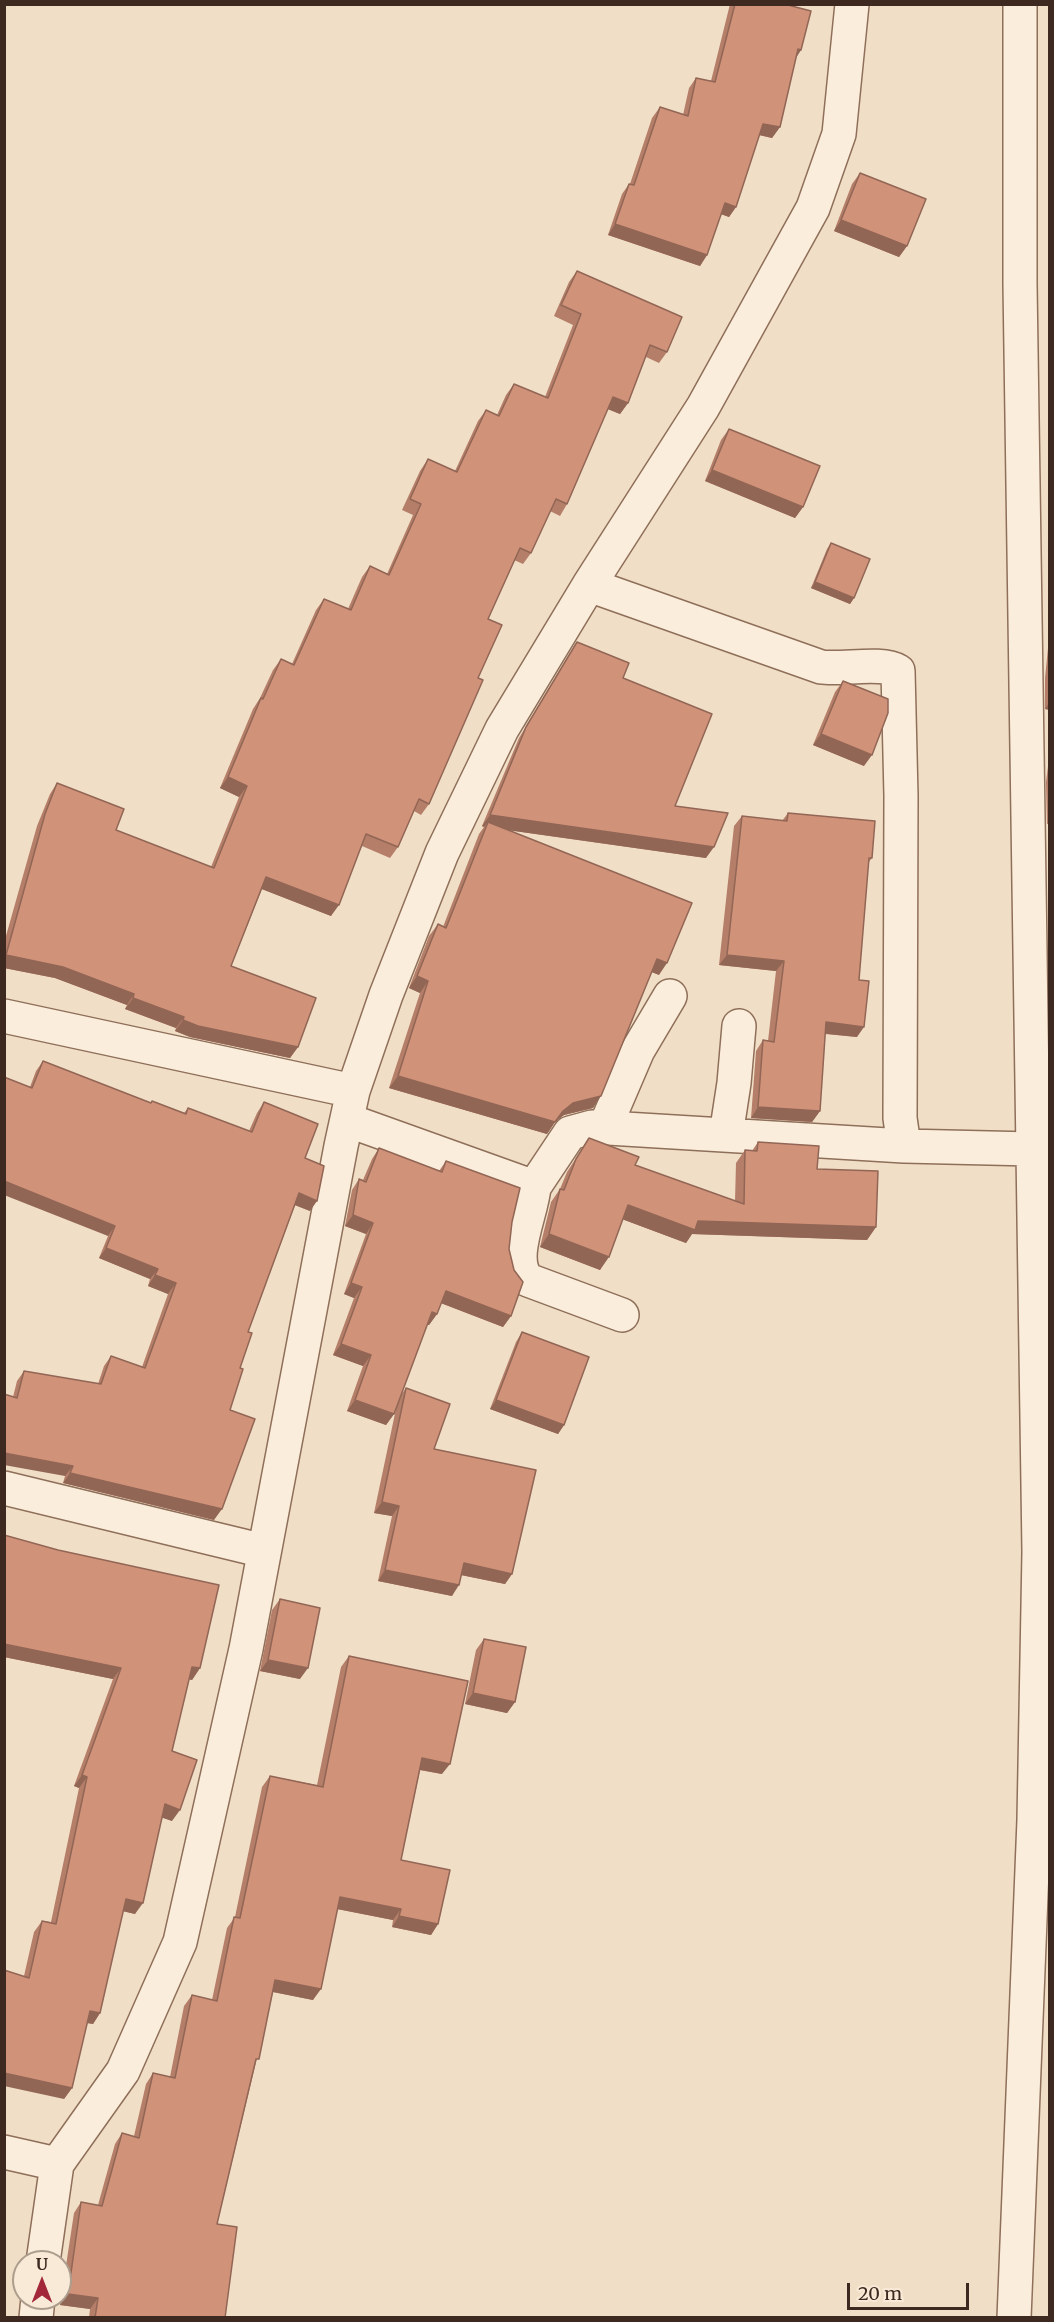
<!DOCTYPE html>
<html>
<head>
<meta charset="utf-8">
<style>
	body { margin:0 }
	#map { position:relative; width:1054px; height:2322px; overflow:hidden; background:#f1dec6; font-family:Merriweather,serif }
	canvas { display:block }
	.frame { position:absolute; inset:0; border:6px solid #3d291f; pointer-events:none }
	.north { position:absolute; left:12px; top:2250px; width:60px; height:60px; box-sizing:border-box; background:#f8ead7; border:2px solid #ad9d8d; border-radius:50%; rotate:0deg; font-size:16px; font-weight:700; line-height:24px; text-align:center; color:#3d291f }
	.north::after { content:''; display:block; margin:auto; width:21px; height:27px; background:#a12739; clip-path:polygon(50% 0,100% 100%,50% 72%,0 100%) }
	.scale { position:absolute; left:847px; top:2283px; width:122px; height:27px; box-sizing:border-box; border:3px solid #3d291f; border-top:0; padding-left:8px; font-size:18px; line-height:21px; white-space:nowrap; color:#3d291f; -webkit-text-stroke:4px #f8ead7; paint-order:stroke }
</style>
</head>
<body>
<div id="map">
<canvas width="1054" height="2322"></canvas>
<div class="frame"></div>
<div class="north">U</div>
<div class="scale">20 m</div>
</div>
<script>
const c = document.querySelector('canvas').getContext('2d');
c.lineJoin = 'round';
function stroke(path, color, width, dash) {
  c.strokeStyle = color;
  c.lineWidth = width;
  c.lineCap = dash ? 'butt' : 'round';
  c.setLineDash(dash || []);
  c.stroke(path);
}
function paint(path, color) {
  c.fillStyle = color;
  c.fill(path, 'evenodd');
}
const street = new Path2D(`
	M589 585 821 667C842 670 882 661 898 671L901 796 900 1118 904 1146 1032 1149
	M4 1016 353 1091
	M347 1120 534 1187C532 1214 508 1259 528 1280L622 1315
	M605 1127 638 1050 670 996
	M726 1135 734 1083 739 1026
	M534 1187 570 1133 592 1127 904 1146
	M4 1488 264 1551
	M4 2152 57 2164
	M43 2262 57 2164 123 2071 180 1942 246 1649 341 1146 353 1091 386 995 442 853 502 729 589 585 703 407 813 208 839 134 852 4
	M36 2318 38 2298
	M1014 2318 1034 1820 1039 1552 1020 284V4`);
const wall = new Path2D(`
	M730 4H784L801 50 795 58 780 127 772 138 759 135 736 207 729 217 721 214 707 255 700 266 608 235 622 194 629 184H630L652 118 660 107 683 115 689 88 696 78 711 81Z
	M860 173 907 246 899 257 834 231 852 184Z
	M577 271 667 352 659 363 646 357 628 403 620 414 608 409 567 504 560 516 550 511 531 553 523 564 514 560 488 619 478 678 429 804 421 815 414 811 398 847 390 858 362 846 331 916 262 889 231 966 298 1047 290 1058 190 1037 175 1031 176 1028 125 1009 127 1005 55 978 4 968V943L37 826 50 794 57 783 116 830 211 867 239 797 220 788 253 709 260 698 273 670 281 659 292 664 316 610 324 599 348 609 362 577 370 566 387 574 413 515 402 510 420 471 428 459 455 471 478 421 486 410 497 415 506 395 514 384 545 397 573 325 554 316 569 282Z
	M729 429 803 507 795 518 705 481 721 440Z
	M831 543 854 598 850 604 811 588 827 549Z
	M1050 628V710L1045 709V678Z
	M577 642 623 678 675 806 706 858 507 830 659 975 652 972 593 1108 564 1115 555 1122 547 1134 389 1088 420 993 409 988 429 936 438 924 443 927 479 834 484 827 482 826 519 738 570 653Z
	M843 681 864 766 813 745 835 692Z
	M1050 751V824H1047L1046 782Z
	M788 813 872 858 868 863 859 980 857 1037 825 1034 820 1111 812 1122 751 1118 756 1051 763 1040 768 1041 776 971 719 965 734 826 742 816 782 821Z
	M43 1061 151 1103 152 1101 184 1113 188 1108 249 1131 257 1113 264 1102 305 1158 310 1211 295 1205 248 1332 230 1410 214 1520 63 1483 65 1476 13 1397 17 1381 24 1371 98 1384 104 1366 111 1356 142 1367 168 1294 148 1286 150 1279 99 1258 108 1236 30 1087 36 1071Z
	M589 1138 635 1165 735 1201 736 1163 745 1150 752 1151 758 1142 817 1169 876 1227 867 1240 692 1234 686 1243 622 1219 600 1270 540 1247 551 1202 560 1189 567 1172Z
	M379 1148 439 1171 446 1161 512 1222 509 1249 511 1316 503 1327 441 1303 437 1314 429 1325H427L401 1395 406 1388 434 1449 512 1574 505 1584 461 1575 452 1596 378 1581 392 1516 374 1513 397 1404 394 1414 386 1425 347 1411 363 1366 333 1355 354 1298 344 1294 366 1234 345 1226 352 1190 359 1179 363 1180 372 1159Z
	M522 1332 564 1425 558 1434 490 1409 516 1342Z
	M4 1535 200 1668 192 1680 189 1679 172 1751V1821L162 1817 135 1914 123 1911 100 2013 93 2024 87 2023 72 2088 64 2099 24 1976 34 1932 42 1921 51 1922 79 1788 74 1786 113 1679 4 1657Z
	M280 1599 300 1679 260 1671 272 1610Z
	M484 1639 515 1702 507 1713 465 1704 476 1650Z
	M349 1656 442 1774 420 1770 401 1860 438 1924 431 1935 392 1927 393 1920 337 1909 313 2000 273 1992 217 2224 225 2318H89L90 2309 60 2305 74 2213 81 2202 98 2205 115 2144 122 2133 134 2136 146 2084 153 2073 170 2077 184 2006 192 1995 212 2000 227 1928 235 1917 262 1787 270 1776 317 1785 341 1667Z`);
const shadedWall = new Path2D(`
	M798 49 801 50 794 61Z
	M763 124 780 127 772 138 755 134Z
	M725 203 736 207 729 217 718 213Z
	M841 220 907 246 899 257 834 231Z
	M615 224 707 255 700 266 608 235Z
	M613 397 628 403 620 414 605 408Z
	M712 470 803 507 795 518 705 481Z
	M815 582 854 598 850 604 811 588Z
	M1050 702V710L1045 709Z
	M821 734 872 755 864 766 813 745Z
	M228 777 247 786 239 797 220 788Z
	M490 815 714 847 706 858 486 827 488 822 484 827 482 826Z
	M266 877 339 905 331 916 259 888Z
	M6 955 63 967 134 994 127 1005 55 978 4 968V957Z
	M727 955 784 961 776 971 719 965Z
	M657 959 667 963 659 975 649 971Z
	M417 976 428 981 420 993 409 988Z
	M133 998 184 1017 176 1028 125 1009Z
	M183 1020 298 1047 290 1058 190 1037 175 1031Z
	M826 1022 864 1027 857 1037 819 1033Z
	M398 1076 563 1111 573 1103 601 1096 593 1108 564 1115 555 1122 547 1134 389 1088Z
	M758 1107 820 1111 812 1122 751 1118Z
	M4 1181 115 1226 108 1236 4 1195Z
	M299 1193 317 1201 310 1211 292 1204Z
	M628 1205 876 1227 867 1240 692 1234 686 1243 619 1218Z
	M353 1215 373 1223 366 1234 345 1226Z
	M549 1234 609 1257 600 1270 540 1247Z
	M106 1248 158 1269 150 1279 99 1258Z
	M155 1275 176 1283 168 1294 148 1286Z
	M351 1283 362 1287 354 1298 344 1294Z
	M446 1291 511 1316 503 1327 438 1302Z
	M432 1312 437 1314 429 1325 424 1323Z
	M341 1344 371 1355 363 1366 333 1355Z
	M355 1400 394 1414 386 1425 347 1411Z
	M496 1400 564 1425 558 1434 490 1409Z
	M4 1453 73 1466 65 1476 4 1465Z
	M70 1473 222 1509 214 1520 63 1483Z
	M382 1502 399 1506 392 1516 374 1513Z
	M464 1563 512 1574 505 1584 456 1574Z
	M385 1570 459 1585 452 1596 378 1581Z
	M4 1644 121 1668 113 1679 4 1657Z
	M268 1660 308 1668 300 1679 260 1671Z
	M192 1667 200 1668 192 1680 184 1678Z
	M473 1693 515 1702 507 1713 465 1704Z
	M422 1758 450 1764 442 1774 415 1769Z
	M82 1775 87 1777 79 1788 74 1786Z
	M165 1804 180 1810 172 1821 157 1816Z
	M340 1897 401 1909 393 1920 332 1908Z
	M126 1899 143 1903 135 1914 118 1910Z
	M399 1916 438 1924 431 1935 392 1927Z
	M275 1980 321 1989 313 2000 268 1991Z
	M90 2011 100 2013 93 2024 82 2022Z
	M4 2073 72 2088 64 2099 4 2086Z
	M68 2294 98 2298 90 2309 60 2305Z`);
const building = new Path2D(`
	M735 4H784L811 11 801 50 798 49 780 127 763 124 736 207 725 203 707 255 615 224 629 184 634 185 660 107 688 116 696 78 715 82Z
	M860 173 926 199 907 246 841 220Z
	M577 271 682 317 667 352 650 345 628 403 613 397 567 504 556 499 531 553 520 548 488 619 502 625 478 678 483 680 429 804 419 799 398 847 366 834 339 905 266 877 231 966 316 998 298 1047 198 1026 183 1020 184 1017 133 998 134 994 63 967 6 955 45 814 57 783 124 809 116 830 214 868 247 786 228 777 261 698 263 699 281 659 294 665 324 599 351 610 370 566 389 575 421 504 410 499 428 459 457 472 486 410 499 416 514 384 548 398 581 314 561 305Z
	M729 429 820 466 803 507 712 470Z
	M831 543 870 559 854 598 815 582Z
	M577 642 629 663 623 678 712 714 675 806 728 813 714 847 490 815 526 727Z
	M843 681 888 699V713L872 755 821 734Z
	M788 813 875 821 872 858H869L859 980 869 981 864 1027 826 1022 820 1111 758 1107 763 1040 774 1042 784 961 727 955 742 816 787 821Z
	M488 822 692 903 667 963 657 959 601 1096 573 1103 563 1111 555 1122 398 1076 428 981 417 976 438 924 446 928Z
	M43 1061 151 1103 152 1101 186 1114 188 1108 252 1132 264 1102 318 1124 305 1158 324 1166 317 1201 299 1193 248 1332 252 1333 240 1368 243 1369 230 1410 255 1419 222 1509 70 1473 73 1466 4 1453V1394L17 1398 24 1371 101 1384 111 1356 145 1368 176 1283 155 1275 158 1269 106 1248 115 1226 4 1181V1077L32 1088Z
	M589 1138 639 1157 635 1165 744 1204 745 1150 757 1151 758 1142 819 1146 817 1169 878 1171 876 1227 698 1221 695 1230 628 1205 609 1257 549 1234 560 1189 564 1190 576 1159Z
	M379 1148 442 1172 446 1161 520 1188 512 1222 509 1249 514 1270 523 1282 511 1316 446 1291 437 1314 432 1312 394 1414 355 1400 371 1355 341 1344 362 1287 351 1283 373 1223 353 1215 359 1179 366 1182Z
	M522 1332 589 1357 564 1425 496 1400Z
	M406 1388 450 1404 434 1449 536 1470 512 1574 464 1563 459 1585 385 1570 399 1506 382 1502Z
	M4 1535 58 1550 219 1585 200 1668 192 1667 172 1751 197 1760 180 1810 165 1804 143 1903 126 1899 100 2013 90 2011 72 2088 4 2073V1970L29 1978 42 1921 56 1924 87 1777 82 1775 121 1668 4 1644Z
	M280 1599 320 1608 308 1668 268 1660Z
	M484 1639 526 1647 515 1702 473 1693Z
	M349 1656 468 1681 450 1764 422 1758 401 1860 450 1870 438 1924 399 1916 401 1909 340 1897 321 1989 275 1980 259 2059H256L217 2224 237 2227 225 2318H95L98 2298 68 2294 81 2202 102 2206 122 2133 139 2138 153 2073 175 2078 192 1995 217 2001 234 1917 240 1918 270 1776 323 1787Z`);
stroke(street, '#8e6f5a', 36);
stroke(street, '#fbeddb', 33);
paint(wall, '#b47e69');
paint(shadedWall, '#926655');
paint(building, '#d1927a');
stroke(building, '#926655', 1.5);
</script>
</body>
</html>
